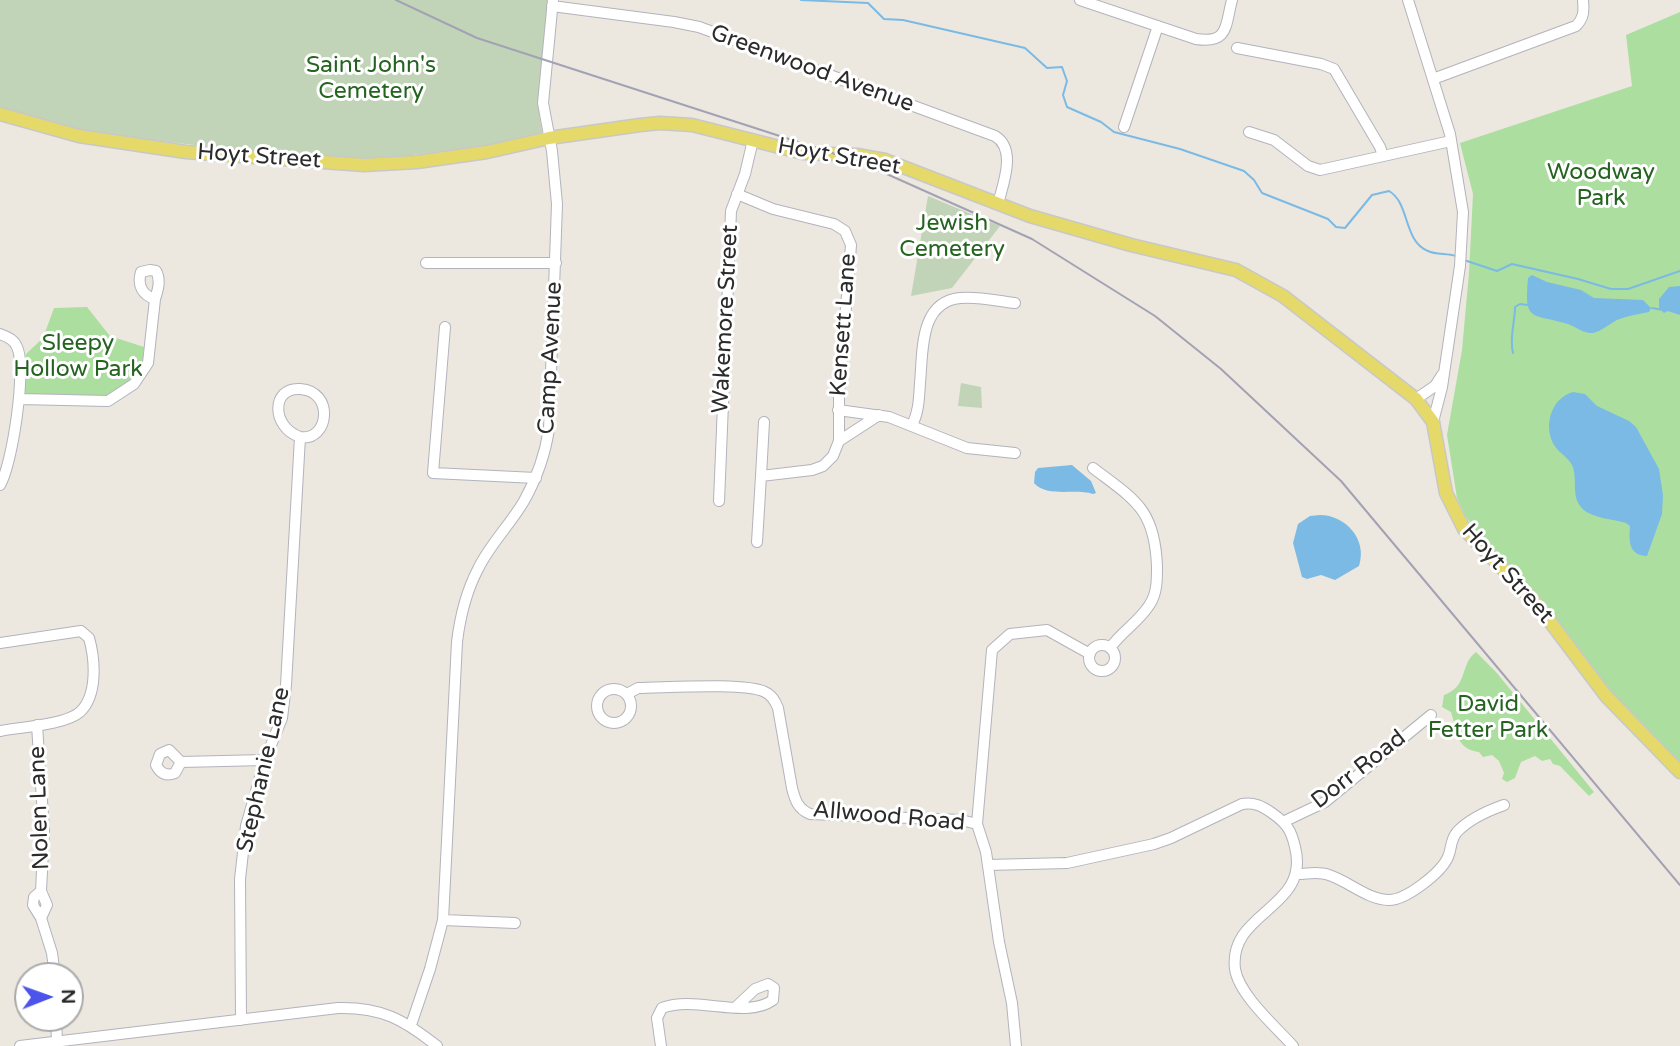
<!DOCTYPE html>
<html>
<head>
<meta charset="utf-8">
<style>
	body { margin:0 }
	#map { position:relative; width:1680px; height:1046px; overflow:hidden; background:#ece8df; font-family:"Varela Round",sans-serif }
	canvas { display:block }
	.north { position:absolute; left:14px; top:962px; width:70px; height:70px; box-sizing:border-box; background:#fff; border:2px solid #aaa; border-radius:50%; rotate:89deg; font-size:19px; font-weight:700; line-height:28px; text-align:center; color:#2b2b2b }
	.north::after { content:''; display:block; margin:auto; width:24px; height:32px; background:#4c54eb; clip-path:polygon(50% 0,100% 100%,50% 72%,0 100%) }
</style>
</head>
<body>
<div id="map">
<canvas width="1680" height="1046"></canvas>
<div class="north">N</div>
</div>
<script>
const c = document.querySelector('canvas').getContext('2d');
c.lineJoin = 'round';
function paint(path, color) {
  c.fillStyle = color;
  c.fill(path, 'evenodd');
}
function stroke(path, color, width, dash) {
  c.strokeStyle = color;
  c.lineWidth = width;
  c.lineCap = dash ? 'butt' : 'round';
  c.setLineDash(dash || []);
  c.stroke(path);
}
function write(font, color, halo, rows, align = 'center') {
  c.font = font + ' "Varela Round",sans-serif';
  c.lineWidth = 6;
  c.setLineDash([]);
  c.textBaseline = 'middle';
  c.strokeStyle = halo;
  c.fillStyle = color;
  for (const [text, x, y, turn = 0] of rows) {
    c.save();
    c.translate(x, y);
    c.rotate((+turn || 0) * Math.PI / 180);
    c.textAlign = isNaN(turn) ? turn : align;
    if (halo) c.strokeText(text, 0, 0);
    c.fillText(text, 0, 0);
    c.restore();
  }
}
const green = new Path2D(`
	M1680 12V764L1602 683 1483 540 1466 517 1457 498 1447 435 1462 350 1469 273 1473 194 1460 143 1632 86 1626 35Z
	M87 307 110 336 144 347C143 354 143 364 140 370 133 383 115 393 102 397L24 396 26 354 43 338 54 308Z
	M1476 652 1496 672 1594 792 1589 796 1560 766 1553 764 1550 759 1542 761 1535 756 1521 762 1515 778 1507 782 1502 779 1504 773 1499 761 1492 755 1483 757 1479 752C1455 749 1457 730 1451 712L1442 707 1444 695C1469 686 1459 665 1476 652Z`);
const cemetery = new Path2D(`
	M0 0H550L539 114 543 136 495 145 362 161 220 148 68 130 0 110Z
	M928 196 1000 226 952 288 911 296Z
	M961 383 981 387 982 408 958 406Z`);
const water = new Path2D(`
	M1532 275 1547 282 1581 290 1594 298 1643 300 1651 308 1649 312C1639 314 1627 316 1617 320 1609 324 1602 331 1593 333 1584 334 1576 327 1568 324 1531 313 1524 323 1528 278Z
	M1680 286V315L1668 311 1664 313 1659 308V299L1669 287Z
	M1573 392 1585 394 1597 406 1629 421 1636 427 1659 469 1663 495 1662 514 1647 556C1628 555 1629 541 1630 526L1626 523C1613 519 1589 518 1581 507 1571 496 1578 478 1572 465 1568 457 1559 453 1554 445 1543 426 1551 398 1573 392Z
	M1072 465 1091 481 1096 493 1093 494C1075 488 1047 498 1034 483L1035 472 1038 468Z
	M1320 515C1345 515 1368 539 1359 566L1335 580 1321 575 1307 579 1302 577 1293 543 1298 524 1310 516Z`);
const stream = new Path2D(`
	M801 0 868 3 884 19 903 20 1025 48 1047 68 1062 67 1067 81 1063 95 1067 107 1101 122 1114 132 1180 149 1244 171 1254 180 1262 193 1328 219 1336 227 1345 228 1372 195 1389 191C1410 203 1403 241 1428 251 1436 255 1447 253 1456 256
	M1464 260 1497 271 1512 264 1578 279 1611 289H1628L1680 271
	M1652 308 1663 310
	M1513 353C1509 339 1515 322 1515 307L1520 304 1528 305`);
const minor = new Path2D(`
	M1080 0 1196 39C1229 44 1225 26 1232 0
	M1408 0 1450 134 1463 212 1460 266 1442 387 1433 422
	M552 6 674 22 699 27 995 136C1017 149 1003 184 998 204
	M1237 48 1321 64 1334 69 1380 147 1383 156
	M1433 79 1576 26C1584 18 1584 11 1583 0
	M1124 127 1158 26
	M1249 132 1274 140 1308 166 1320 170 1451 141
	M737 194 773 209 834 224 845 231 851 245 839 394V441L833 456 823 466 812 470 761 476 764 422
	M426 263H556
	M150 270 156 271C161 280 158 290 155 299 142 295 137 285 141 272Z
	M445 327 433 473 536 478
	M0 334C7 337 14 339 17 347 27 368 12 466 0 485
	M20 399 108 401 134 384 148 363 155 299
	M1416 399 1435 386 1442 375
	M838 410 889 417 967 448 1015 453
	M912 425C919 412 919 397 920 383 923 352 919 302 960 298 978 296 997 301 1015 303
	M839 441 879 415
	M1093 468C1135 500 1155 509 1157 567 1157 580 1157 593 1150 604 1140 621 1121 632 1110 648
	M719 501 731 211 745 174 753 140
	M757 542 761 476
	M0 643 81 631 89 638C95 659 98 695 80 712 65 725 21 727 0 731
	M1089 658a13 13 0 1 1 26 0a13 13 0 1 1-26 0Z
	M597 706a17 17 0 1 1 34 0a17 17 0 1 1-34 0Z
	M627 694 638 688C664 688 744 682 765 692 772 695 775 701 778 708L792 788C795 800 798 809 810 814L961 820 977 824
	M37 725 44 831 41 891 34 897 33 905 41 918 52 953 55 976
	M181 762 169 750 160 754 156 765C160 773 166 777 175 773L181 762 265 760
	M1285 821 1325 802 1431 715
	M988 865 1067 863 1154 844 1171 838 1242 804C1254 802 1262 806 1272 813 1286 823 1291 829 1295 847 1311 909 1228 911 1235 969 1239 995 1276 1027 1293 1046
	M1297 874C1308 874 1318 871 1329 875 1348 881 1368 900 1389 900 1406 900 1441 873 1448 857 1452 848 1450 840 1457 832 1469 819 1487 811 1504 805
	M41 891 47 905 41 918
	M443 920 515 923
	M56 1018 57 1042
	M241 1020 240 879 246 826 265 760 282 718 286 685 300 437C271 427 271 387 300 389 335 391 329 442 300 437
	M411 1025 430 969 443 920 457 642C460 617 466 592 478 569 490 544 510 525 524 501 537 478 545 455 549 429L557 204 552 151 543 103 553 0
	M20 1046 338 1008C381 1007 403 1019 437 1046
	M661 1046 657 1018 662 1008C696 995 745 1020 773 1000L774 988 768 984 755 989 737 1006
	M1016 1046 1012 1003 999 942 986 852 977 824 992 650 1010 634 1047 630 1090 654`);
const major = new Path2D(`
	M0 114 79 136 186 152 364 165 417 162 487 152 549 138 640 125 660 123 692 125 803 153 857 155 885 160 1030 216 1131 245 1236 270 1283 296 1416 399 1433 422 1446 493 1464 529 1536 603 1606 696 1680 772`);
const rail = new Path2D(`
	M396 0 477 38 860 162 1032 239 1155 316 1221 369 1341 481 1680 885`);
const parkNames = [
	["Saint John's",371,66],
	["Cemetery",371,92],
	["Woodway",1601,173],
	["Park",1601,199],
	["Jewish",952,224],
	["Cemetery",952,250],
	["Sleepy",78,344],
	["Hollow Park",78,370],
	["David",1488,705],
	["Fetter Park",1488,731]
];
const streetNames = [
	["Greenwood Avenue",812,69,20],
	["Hoyt Street",259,157,4],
	["Hoyt Street",839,157,10],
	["Wakemore Street",726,319,-87],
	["Kensett Lane",844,325,-86],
	["Camp Avenue",551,358,-87],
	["Hoyt Street",1507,574,48],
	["Stephanie Lane",264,770,-77],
	["Dorr Road",1359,770,-38],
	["Nolen Lane",40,808,-92],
	["Allwood Road",889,817,5]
];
paint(green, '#acdea0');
paint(cemetery, '#c1d4b7');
paint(water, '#7abae5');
stroke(stream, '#7abae5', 2);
stroke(minor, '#b2b3bd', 12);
stroke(major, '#c8c8c8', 15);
stroke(minor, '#fff', 10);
stroke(major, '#e5d96a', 12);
stroke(rail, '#a2a2b4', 2);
write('23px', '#256320', '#fff', parkNames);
write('23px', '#2b2b2b', '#fff', streetNames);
</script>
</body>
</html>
